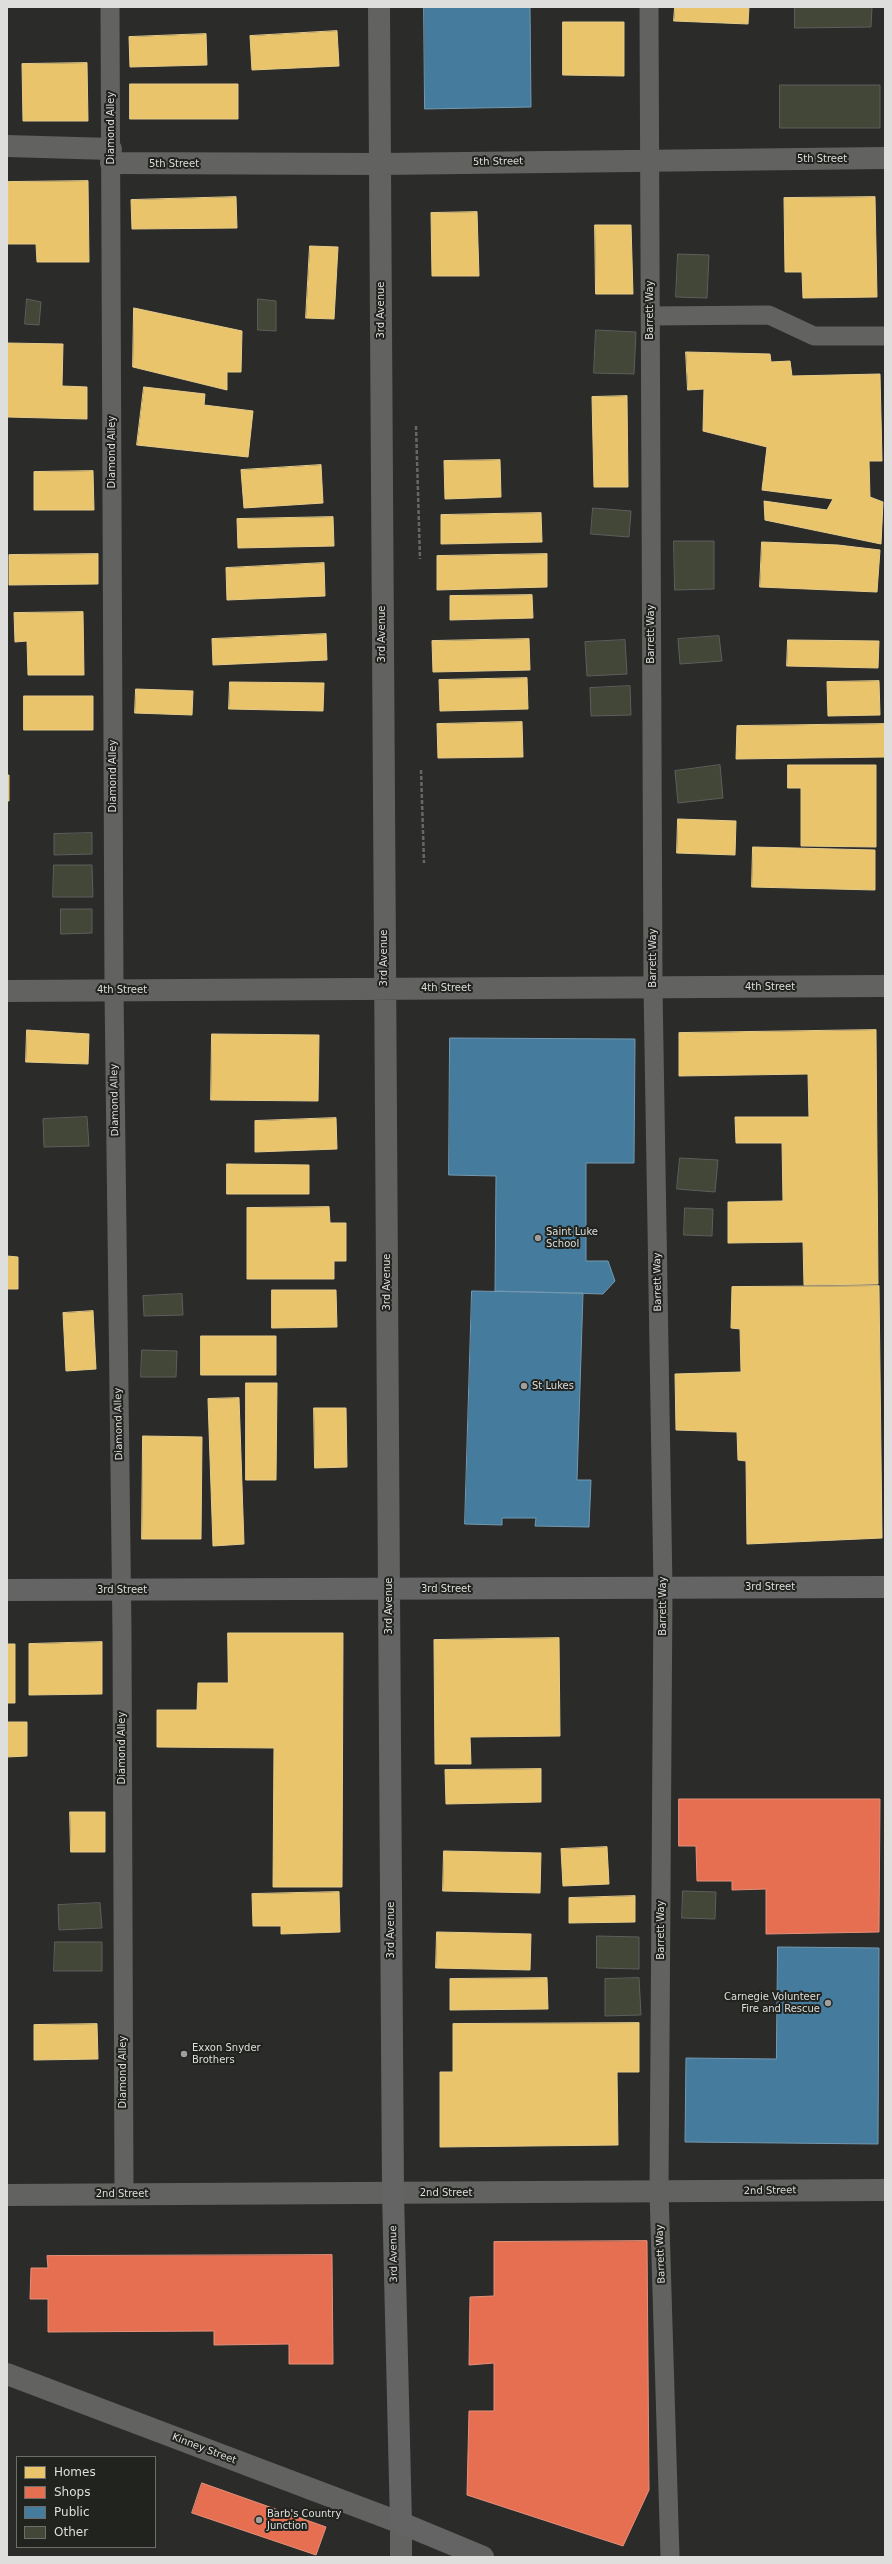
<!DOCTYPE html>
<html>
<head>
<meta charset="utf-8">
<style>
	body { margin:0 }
	#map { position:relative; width:892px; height:2564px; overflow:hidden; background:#2b2b2a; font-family:"DejaVu Sans",sans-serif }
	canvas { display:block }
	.frame { position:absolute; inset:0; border:8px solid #dedfdd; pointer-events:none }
	.legend { position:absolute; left:16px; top:2456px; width:140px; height:92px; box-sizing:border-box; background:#21231f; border:1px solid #6d6e6b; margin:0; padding:5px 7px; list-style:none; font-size:12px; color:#dedfdd }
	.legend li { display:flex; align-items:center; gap:8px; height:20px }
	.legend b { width:20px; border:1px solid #6d6e6b }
</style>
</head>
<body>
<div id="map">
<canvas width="892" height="2564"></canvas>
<div class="frame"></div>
<ul class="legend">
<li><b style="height:11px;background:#e9c46a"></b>Homes</li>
<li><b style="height:11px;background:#e76f51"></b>Shops</li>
<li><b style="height:11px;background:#457b9d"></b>Public</li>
<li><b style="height:11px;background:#424737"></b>Other</li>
</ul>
</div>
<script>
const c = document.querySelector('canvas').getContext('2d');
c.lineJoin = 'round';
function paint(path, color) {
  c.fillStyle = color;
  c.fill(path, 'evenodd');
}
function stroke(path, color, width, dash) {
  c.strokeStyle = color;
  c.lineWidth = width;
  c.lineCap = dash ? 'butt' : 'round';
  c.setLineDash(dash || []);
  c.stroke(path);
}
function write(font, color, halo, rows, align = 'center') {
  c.font = font + ' "DejaVu Sans",sans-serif';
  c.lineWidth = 4;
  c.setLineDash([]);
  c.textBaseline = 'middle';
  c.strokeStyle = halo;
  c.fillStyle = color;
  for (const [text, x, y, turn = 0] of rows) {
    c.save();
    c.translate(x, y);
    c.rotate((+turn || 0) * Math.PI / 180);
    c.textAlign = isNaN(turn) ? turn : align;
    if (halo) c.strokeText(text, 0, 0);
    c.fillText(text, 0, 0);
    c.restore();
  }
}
const homes = new Path2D(`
	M675 7H749L748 24 674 21Z
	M563 22H624V76L563 75Z
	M337 31 339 66 252 70 250 36Z
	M206 34 207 65 130 67 129 37Z
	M87 63 88 121H23L22 64Z
	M130 84H238V119H130Z
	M88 181 89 262H37L36 244H8V182Z
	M236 197 237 228 132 229 131 200Z
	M875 197 877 297 803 298 802 272H785L784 198Z
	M477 212 479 276H432L431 213Z
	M595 225H631L633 294H596Z
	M310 246 338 247 334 319 306 318Z
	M134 308 242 331 241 372H227V390L133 367Z
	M7 343 63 344 62 386 87 387V419L7 417Z
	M686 352 770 354 771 362 790 361 792 376 880 374 882 461H869L870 497 883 502 881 544 765 520 764 501 827 510 833 499 762 490 767 447 703 431 704 389 688 390Z
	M144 387 205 394 204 405 253 411 248 457 137 445Z
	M627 396 628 487H594L592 397Z
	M500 460 501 497 445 499 444 461Z
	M321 465 323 503 244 508 241 470Z
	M93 471 94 510H34V472Z
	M541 513 542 542 441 544V515Z
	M333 517 334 546 238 548 237 519Z
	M762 542 838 545 880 550 877 592 760 587Z
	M98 554V584L9 585V555Z
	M547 554V587L437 590V556Z
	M324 563 325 596 227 600 226 568Z
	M532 595 533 618 450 620V596Z
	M83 612 84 675H28L27 641 15 642 14 613Z
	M326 634 327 660 213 665 212 639Z
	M529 639 530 670 433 672 432 641Z
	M788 640 879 641 878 668 787 666Z
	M527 678 528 709 440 711 439 680Z
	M879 681 880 715 828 716 827 682Z
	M230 682 324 683 323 711 229 709Z
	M136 689 193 691 192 715 135 713Z
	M24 696H93V730H24Z
	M522 722 523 757 438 758 437 724Z
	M884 724 885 757 736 759 737 726Z
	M788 765H876V847L801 846V788H788Z
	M7 775H9V801H7Z
	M678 819 736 821 735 855 677 853Z
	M753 847 875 850V890L752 887Z
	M27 1030 89 1034 88 1064 26 1062Z
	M876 1030 878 1284 804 1285 803 1242 728 1243V1202L783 1201 782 1143H736L735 1117H809L808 1074 679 1076V1033Z
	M212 1034 319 1035 318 1101 211 1100Z
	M336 1118 337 1149 255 1152V1121Z
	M227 1164 309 1165V1194H227Z
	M329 1207 330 1223H346V1261H334V1279H247V1208Z
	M7 1256 18 1257V1289H7Z
	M879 1286 882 1538 747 1544 746 1461 738 1460 737 1432 676 1430 675 1374 741 1372 740 1329 731 1328 732 1287Z
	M272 1290H336L337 1327 272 1328Z
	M93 1311 96 1369 66 1371 63 1313Z
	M201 1336H276V1375H201Z
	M246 1383H277L276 1480H246Z
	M239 1398 244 1544 213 1546 208 1399Z
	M314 1408H346L347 1467 315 1468Z
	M143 1436 202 1437 201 1539H142Z
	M228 1633H343L342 1887H273L274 1748 157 1747V1710H197L198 1683H228Z
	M559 1638 560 1736 470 1737 471 1764H435L434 1640Z
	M102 1642V1694L29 1695V1644Z
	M7 1644H15V1703H7Z
	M7 1722H27V1756L7 1757Z
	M541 1769V1802L446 1804 445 1770Z
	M70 1812H105V1852H71Z
	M607 1847 609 1884 563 1886 561 1849Z
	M444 1851 541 1853 540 1893 443 1891Z
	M339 1892 340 1932 281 1934V1926H253L252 1894Z
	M635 1896V1922L569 1923V1898Z
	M437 1932 531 1934 530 1970 436 1968Z
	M547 1978 548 2009 450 2010V1979Z
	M639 2023V2072H617L618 2145 440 2147V2072H453V2024Z
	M97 2024 98 2059 34 2060V2025Z`);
const shops = new Path2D(`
	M679 1799H880L879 1932 766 1934V1889L732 1890V1881H697L696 1846H679Z
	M647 2241 649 2490 623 2546 467 2495 469 2411H494V2363L469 2365 470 2297 494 2296V2242Z
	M332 2255 333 2364H289V2344L214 2345V2331L48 2332V2299H30L31 2268H48L47 2256Z
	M202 2483 326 2527 316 2555 192 2513Z`);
const public = new Path2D(`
	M424 7H530L531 107 425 109Z
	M450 1038 635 1039 634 1163H586V1261H608L615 1281 603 1294 495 1291 496 1176 449 1175Z
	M472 1291 583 1293 577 1480H591L589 1527 535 1526 536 1518H502V1525L465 1524Z
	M778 1947 879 1948 878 2144 685 2142 686 2058 776 2059Z`);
const building = new Path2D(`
	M795 7H872L871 27 795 28Z
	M780 85H880V128H780Z
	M678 254 709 255 707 298 676 297Z
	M27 299 41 302 39 325 25 324Z
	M258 299 276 301V331L258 330Z
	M596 330 636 332 634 374 594 373Z
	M593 508 631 511 629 537 591 534Z
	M674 541H714V589L675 590Z
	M719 636 722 661 680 664 678 639Z
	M625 640 627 674 587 676 585 642Z
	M630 686 631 715 591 716 590 688Z
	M720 765 723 798 678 803 675 771Z
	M92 833V854L54 855V834Z
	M54 865H92L93 897H53Z
	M61 909H92V933L61 934Z
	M87 1117 89 1146 44 1147 43 1119Z
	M680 1158 718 1160 715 1192 677 1189Z
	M685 1208 713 1209 712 1236 684 1235Z
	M182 1294 183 1315 144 1316 143 1296Z
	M142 1350 177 1351 176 1377H141Z
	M683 1891 716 1892 715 1919 682 1918Z
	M100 1903 102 1928 59 1930 58 1905Z
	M597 1936 639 1937V1969L597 1968Z
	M55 1942H102V1971H54Z
	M639 1978 641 2015 605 2016V1979Z`);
const path = new Path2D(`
	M416 426 420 559
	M421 770 424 863`);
const lane = new Path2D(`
	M110 7 114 990 122 1632 124 2194
	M649 7 653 987 663 1588 659 2192 670 2557
	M650 316 769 315 814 336H885`);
const street = new Path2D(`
	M379 7 389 1590
	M7 146 111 149
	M111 163 380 164 885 158
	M7 991 885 986
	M7 2195 885 2190
	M7 2374 401 2523V2557`);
const secondary = new Path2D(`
	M7 1590 885 1587
	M389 1590 393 2193 401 2523 483 2557`);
const markers = [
	[538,1238,4,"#9fa09e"],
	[524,1386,4,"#9fa09e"],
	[828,2003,4,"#9fa09e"],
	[184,2054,4,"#9fa09e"],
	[259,2520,4,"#9fa09e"]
];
const streetNames = [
	["Diamond Alley",111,128,-90],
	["5th Street",822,159],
	["5th Street",498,162,-1],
	["5th Street",174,164],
	["3rd Avenue",381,310,-90],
	["Barrett Way",650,310,-90],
	["Diamond Alley",112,452,-90],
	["3rd Avenue",382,634,-90],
	["Barrett Way",651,634,-90],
	["Diamond Alley",113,776,-90],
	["3rd Avenue",384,958,-90],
	["Barrett Way",653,958,-90],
	["4th Street",770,987],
	["4th Street",446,988],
	["4th Street",122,990],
	["Diamond Alley",115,1100,-91],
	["3rd Avenue",387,1282,-90],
	["Barrett Way",658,1282,-91],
	["Diamond Alley",119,1424,-91],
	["3rd Street",770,1587],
	["3rd Street",446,1589],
	["3rd Street",122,1590],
	["3rd Avenue",389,1606,-90],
	["Barrett Way",663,1606,-90],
	["Diamond Alley",122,1748,-90],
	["3rd Avenue",391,1930,-90],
	["Barrett Way",661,1930,-90],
	["Diamond Alley",123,2072,-90],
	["2nd Street",770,2191,-1],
	["2nd Street",446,2193],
	["2nd Street",122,2194],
	["3rd Avenue",394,2254,-91],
	["Barrett Way",661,2254,-92],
	["Kinney Street",204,2449,21]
];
const poiNames = [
	["Saint Luke",546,1232],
	["School",546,1244],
	["St Lukes",532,1386],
	["Carnegie Volunteer",820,1997,"right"],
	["Fire and Rescue",820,2009,"right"],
	["Exxon Snyder",192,2048],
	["Brothers",192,2060],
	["Barb's Country",267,2514],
	["Junction",267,2526]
];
paint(homes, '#e9c46a');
stroke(homes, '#e6cc8c', 1);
paint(shops, '#e76f51');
stroke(shops, '#e4917b', 1);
paint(public, '#457b9d');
stroke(public, '#7399b0', 1);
paint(building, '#424737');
stroke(building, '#5e5e5d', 1);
stroke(path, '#676767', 2.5, [4, 2]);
stroke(lane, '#626261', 19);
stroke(street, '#626261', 22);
stroke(secondary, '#646464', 22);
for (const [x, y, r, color] of markers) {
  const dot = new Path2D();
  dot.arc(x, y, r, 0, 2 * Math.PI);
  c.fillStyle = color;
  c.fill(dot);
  stroke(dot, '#21231f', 1.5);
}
write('10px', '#dedfdd', '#21231f', streetNames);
write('10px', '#dedfdd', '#21231f', poiNames, 'left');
</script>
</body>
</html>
